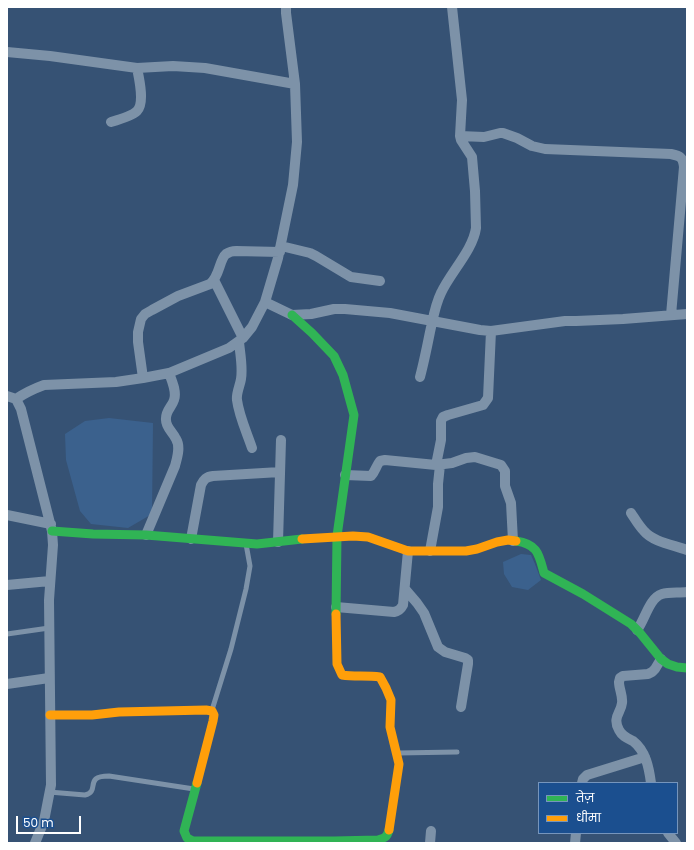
<!DOCTYPE html>
<html>
<head>
<meta charset="utf-8">
<style>
	body { margin:0 }
	#map { position:relative; width:694px; height:850px; overflow:hidden; background:#365274; font-family:Poppins,"Noto Sans Devanagari",sans-serif }
	canvas { display:block }
	.frame { position:absolute; inset:0; border:8px solid #fff; pointer-events:none }
	.legend { position:absolute; left:538px; top:782px; width:140px; height:52px; box-sizing:border-box; background:#1b4f8f; border:1px solid #7695bc; margin:0; padding:5px 7px; list-style:none; font-size:12px; color:#fff }
	.legend li { display:flex; align-items:center; gap:8px; height:20px }
	.legend b { width:20px; border:1px solid #7695bc }
	.scale { position:absolute; left:16px; top:816px; width:65px; height:18px; box-sizing:border-box; border:2px solid #fff; border-top:0; padding-left:5px; font-size:12px; line-height:14px; white-space:nowrap; color:#fff; -webkit-text-stroke:3px #1b4f8f; paint-order:stroke }
</style>
</head>
<body>
<div id="map">
<canvas width="694" height="850"></canvas>
<div class="frame"></div>
<ul class="legend">
<li><b style="height:5px;background:#30b455"></b>तेज़</li>
<li><b style="height:5px;background:#ff9f0a"></b>धीमा</li>
</ul>
<div class="scale">50 m</div>
</div>
<script>
const c = document.querySelector('canvas').getContext('2d');
c.lineJoin = 'round';
function paint(path, color) {
  c.fillStyle = color;
  c.fill(path, 'evenodd');
}
function stroke(path, color, width, dash) {
  c.strokeStyle = color;
  c.lineWidth = width;
  c.lineCap = dash ? 'butt' : 'round';
  c.setLineDash(dash || []);
  c.stroke(path);
}
const water = new Path2D(`
	M109 418 153 423 152 514 128 528 91 524 80 511 66 460 65 434 85 421Z
	M521 554 531 555 535 564 541 580 528 590 512 587 504 574 503 562Z`);
const lane = new Path2D(`
	M7 634 49 628
	M212 710 231 649 246 589 250 566 246 544
	M398 753 457 752
	M49 792 85 795C101 791 83 776 109 776L194 789`);
const street = new Path2D(`
	M7 52 50 56 137 68 173 66 205 68 295 84
	M111 122C118 120 132 116 137 111 145 103 139 78 137 68
	M460 136 484 137 500 133H503L517 138 532 146 545 149 671 154C680 156 683 157 684 167L671 315
	M281 246 310 253 316 256 351 277 380 281
	M214 280 243 338
	M265 302 292 315 311 314 334 309H345L390 313 480 330 491 331 565 321H576L623 319 687 314
	M239 342C240 353 243 367 241 379 240 386 236 393 237 400 239 416 247 433 252 448
	M420 377C424 362 427 347 430 332 433 319 435 305 441 293 450 273 473 250 476 228L475 191 472 157 461 140 460 136 462 100 452 7
	M143 378 138 342V332L141 319 145 314 152 310 178 296 210 284C220 276 219 260 226 254 229 252 233 251 236 251L280 252
	M7 396 16 399 21 409 52 531 53 545 49 600 51 785 44 821 35 843
	M16 399C25 393 33 389 44 385L116 382 143 378 169 373 229 348 243 338 252 327 265 302 278 258 293 185 297 142 295 84 286 13V7
	M436 465 441 440V421L443 417 448 415 483 405 488 398 491 331
	M345 475 371 476C375 472 376 466 380 461L385 460 436 465 452 463 466 458 475 457 501 465 505 471V486L511 503 513 541
	M631 513C635 519 639 526 644 531 653 542 674 545 687 550
	M7 515 51 524
	M146 535 175 466C177 458 181 447 176 439 173 432 166 428 166 420 165 411 172 407 174 400 177 392 172 381 169 373
	M191 539 201 485C204 479 206 477 213 476L280 472
	M278 542 281 440
	M430 551 438 507V484L440 465
	M7 585 50 581
	M405 589 417 603 424 613 438 647 445 652 465 658 468 660V664L461 707
	M336 607 394 612C399 611 401 609 403 605L408 551
	M637 630C645 620 649 598 662 594 669 592 679 593 687 592
	M7 684 49 678
	M582 783 583 779 587 775 645 757
	M651 783C649 768 646 751 633 741 627 738 622 736 619 730 612 717 621 713 622 703 623 696 619 689 619 682L620 678 623 676 648 674 652 672 655 669 661 659
	M668 833 676 843
	M430 843 431 831
	M575 843 576 833`);
const fast = new Path2D(`
	M292 315 312 333 334 356 343 375 354 415 337 536 336 614
	M52 531 93 534 146 535 257 544 302 539
	M516 541C538 544 539 555 544 573L583 594 631 624 640 633 661 659 668 664 677 667 687 668
	M197 783 184 831 187 838 193 841H334L378 840C385 838 387 837 389 830`);
const slow = new Path2D(`
	M302 539 353 536 368 537 408 551H466L477 549 497 542 508 540 516 541
	M336 614 337 664 342 675C354 677 367 675 380 677L386 688 391 700 390 727 399 764 389 830
	M50 715H92L119 712 206 710 212 711 214 715 213 721 197 783`);
paint(water, '#3b618d');
stroke(lane, '#7d92a8', 5);
stroke(street, '#7d92a8', 10);
stroke(fast, '#30b455', 9);
stroke(slow, '#ff9f0a', 9);
</script>
</body>
</html>
